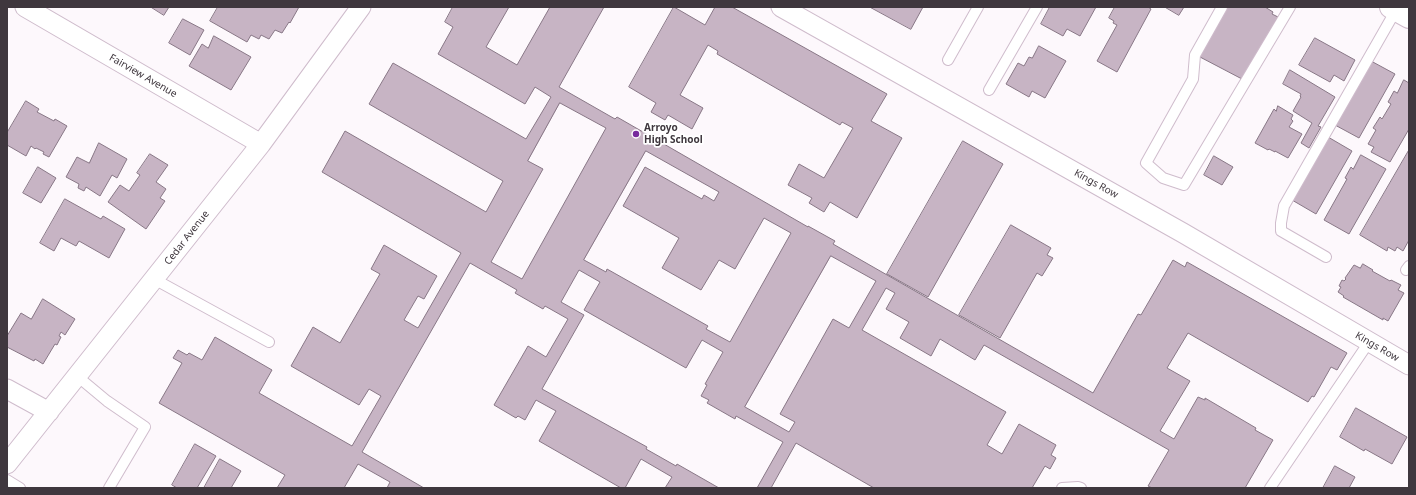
<!DOCTYPE html>
<html>
<head>
<meta charset="utf-8">
<style>
	body { margin:0 }
	#map { position:relative; width:1416px; height:495px; overflow:hidden; background:#fdf8fc; font-family:"Noto Sans",sans-serif }
	canvas { display:block }
	.frame { position:absolute; inset:0; border:8px solid #3f373e; pointer-events:none }
</style>
</head>
<body>
<div id="map">
<canvas width="1416" height="495"></canvas>
<div class="frame"></div>
</div>
<script>
const c = document.querySelector('canvas').getContext('2d');
c.lineJoin = 'round';
function paint(path, color) {
  c.fillStyle = color;
  c.fill(path, 'evenodd');
}
function stroke(path, color, width, dash) {
  c.strokeStyle = color;
  c.lineWidth = width;
  c.lineCap = dash ? 'butt' : 'round';
  c.setLineDash(dash || []);
  c.stroke(path);
}
function write(font, color, halo, rows, align = 'center') {
  c.font = font + ' "Noto Sans",sans-serif';
  c.lineWidth = 3.5;
  c.setLineDash([]);
  c.textBaseline = 'middle';
  c.strokeStyle = halo;
  c.fillStyle = color;
  for (const [text, x, y, turn = 0] of rows) {
    c.save();
    c.translate(x, y);
    c.rotate((+turn || 0) * Math.PI / 180);
    c.textAlign = isNaN(turn) ? turn : align;
    if (halo) c.strokeText(text, 0, 0);
    c.fillText(text, 0, 0);
    c.restore();
  }
}
const building = new Path2D(`
	M151 7H169L164 15Z
	M218 7H299L290 23 289 22 282 33 275 30 269 39 261 35 259 39 251 35 247 42 210 21Z
	M453 7H509L486 47 517 65 550 7H604L559 87 615 119 617 117 808 227V226L835 241 833 244 1093 393 1138 314 1141 315 1173 260 1185 267 1187 262 1347 353 1337 370 1331 367 1314 397 1312 396 1308 402 1188 333 1167 368 1190 381 1160 431 1174 439 1198 397 1205 400V398L1256 428 1255 430 1273 440 1245 488H1152L1148 486 1169 450 984 345 975 360 940 339 931 356 900 338 909 322 886 309 895 293 886 288 862 330 1006 412 987 445 1002 454 1019 424 1056 445 1051 455 1056 458 1050 469 1045 466 1032 488H874L796 443 771 488H757L783 442 736 416 735 419 707 403 709 400 701 396 707 385 705 384 723 352 702 340 686 368 584 310 600 282 579 270 561 302 584 315 542 389 647 447 646 449 676 466 677 464 719 488H665L672 477 641 459 625 488H621L539 441 556 411 536 400 525 420 518 416 516 418 494 405 528 346 546 357 568 319 545 306 543 309 515 293 517 290 470 263 362 452 424 488H387L390 482 358 464 344 488H277L285 475 159 403 182 363 173 358 178 350 187 355 189 353 202 360 215 337 272 370 259 393 352 446 381 396 369 389 359 405 291 366 313 327 340 343 380 274 371 269 384 245 437 276 424 299 418 296 404 320 418 328 461 253 322 172 345 131 486 212 503 181 369 104 393 63 526 139 551 97 535 87 525 104 438 54 453 27 445 22ZM560 103 606 128 522 279 491 262 543 169 528 161ZM646 151 719 192 714 201 704 195 702 199 645 167 623 206 679 238 662 268 701 290 719 260 735 269 764 218 791 233 730 342 706 329 708 326 607 269 606 272 584 260ZM831 256 876 281 849 328 833 319 780 414 795 422 789 432 745 407Z
	M674 7 705 25 715 7H732L887 94 871 121 902 138 857 218 830 202 824 212 809 203 812 198 788 185 799 164 824 178 853 128 842 122 840 125 717 54 718 51 708 45 680 95 703 108 692 129 668 115 665 120 651 112 656 103 629 87Z
	M870 7H923L911 29Z
	M1050 7H1096L1080 36 1067 29 1063 36 1041 24Z
	M1115 7H1148L1151 9 1117 72 1097 61 1117 25 1113 23 1114 21 1109 18Z
	M1165 7H1184L1179 15Z
	M1228 7H1265L1273 12 1272 14 1278 17 1242 79 1200 57Z
	M183 19 204 30 190 55 169 43Z
	M214 36 251 57 231 90 189 66 202 44 208 48Z
	M1315 38 1355 60 1344 81 1334 75 1330 82 1299 65Z
	M1039 46 1066 61 1045 98 1032 91 1029 97 1006 84 1018 63 1024 66 1029 57 1032 58Z
	M1371 61 1395 74 1359 138 1335 125Z
	M1290 70 1335 97 1318 126 1321 127 1309 148 1301 143 1312 123 1293 111 1301 97 1300 96 1301 94 1283 84Z
	M1404 80 1409 83V129L1390 162 1371 152 1374 147 1368 144 1376 130 1373 128 1380 117 1382 119 1391 104 1388 102 1394 91 1397 93Z
	M26 101 39 109 37 112 54 121 55 119 67 126 49 157 43 154 44 152 36 148 35 149 31 146 26 156 7 145V133Z
	M1278 106 1293 115 1291 119 1293 121 1289 127 1302 134 1288 158 1275 151V152L1269 149 1268 150 1255 143 1274 109 1276 111Z
	M1328 137 1352 151 1316 214 1292 200Z
	M963 141 1003 164 928 297 887 274Z
	M99 143 127 159 117 178 112 175 100 196 86 187 84 191 78 188 79 184 66 177 77 157 89 163Z
	M1409 150V240L1403 251 1397 247 1395 251 1388 247 1387 251 1360 235Z
	M150 154 168 165 156 182 166 189 160 198 165 201 146 229 108 202 120 185 129 191 140 175 137 173Z
	M1361 155 1386 169 1349 234 1324 220 1347 179 1345 178 1351 167 1353 169Z
	M1214 156 1233 167 1222 185 1204 175Z
	M38 167 56 178 41 203 23 193Z
	M65 199 101 219 103 216 125 229 109 258 79 241 76 246 61 238 54 251 40 243Z
	M1011 225 1051 248 1047 255 1053 258 1042 276 1037 273 1000 338 959 315Z
	M1363 264 1373 270 1372 271 1390 281 1391 280 1401 285 1398 290 1404 293 1388 321 1383 318V320L1343 297 1344 296 1338 292 1341 287 1339 286 1342 280 1344 281 1346 279 1345 278 1354 265 1360 268Z
	M43 299 75 319 65 335 61 332 59 336 61 337 57 345 55 344 43 364 35 359 34 361 7 347V336L21 313 31 319Z
	M1356 408 1407 437 1392 464 1365 449 1364 451 1340 437Z
	M195 444 216 456 197 488H177L172 485Z
	M220 459 241 471 231 488H204Z
	M1335 466 1355 477 1349 488H1323Z`);
const service = new Path2D(`
	M1222 7 1195 55 1193 79 1146 163 1163 178 1184 185 1290 7
	M948 60 978 7
	M989 90 1037 7
	M1326 257 1281 231V223L1284 206 1396 10
	M1406 270 1409 266
	M154 279 269 342
	M77 376 107 401 145 427 109 488
	M7 480 20 488
	M1062 488 1078 487 1081 488
	M1270 488 1369 342`);
const minor = new Path2D(`
	M25 7 261 144
	M781 7 1183 233 1409 365
	M7 389 49 412
	M7 464 261 144 361 7`);
const secondary = new Path2D(`
	M1391 7 1409 17`);
const markers = [
	[636,134,4,"#772b9d"]
];
const streetNames = [
	["Fairview Avenue",143,76,30],
	["Kings Row",1096,184,29],
	["Cedar Avenue",187,238,-52],
	["Kings Row",1377,347,30]
];
const poiNames = [
	["Arroyo",644,128],
	["High School",644,140]
];
paint(building, '#c7b4c4');
stroke(building, '#887786', 1);
stroke(service, '#cfbccc', 12);
stroke(minor, '#cfbccc', 21);
stroke(secondary, '#cfbccc', 24);
stroke(service, '#fff', 10);
stroke(minor, '#fff', 19);
stroke(secondary, '#fff', 22);
for (const [x, y, r, color] of markers) {
  const dot = new Path2D();
  dot.arc(x, y, r, 0, 2 * Math.PI);
  c.fillStyle = color;
  c.fill(dot);
  stroke(dot, '#fff', 1.5);
}
write('10px', '#3f373e', '#fff', streetNames);
write('bold 10px', '#3f373e', '#fff', poiNames, 'left');
</script>
</body>
</html>
